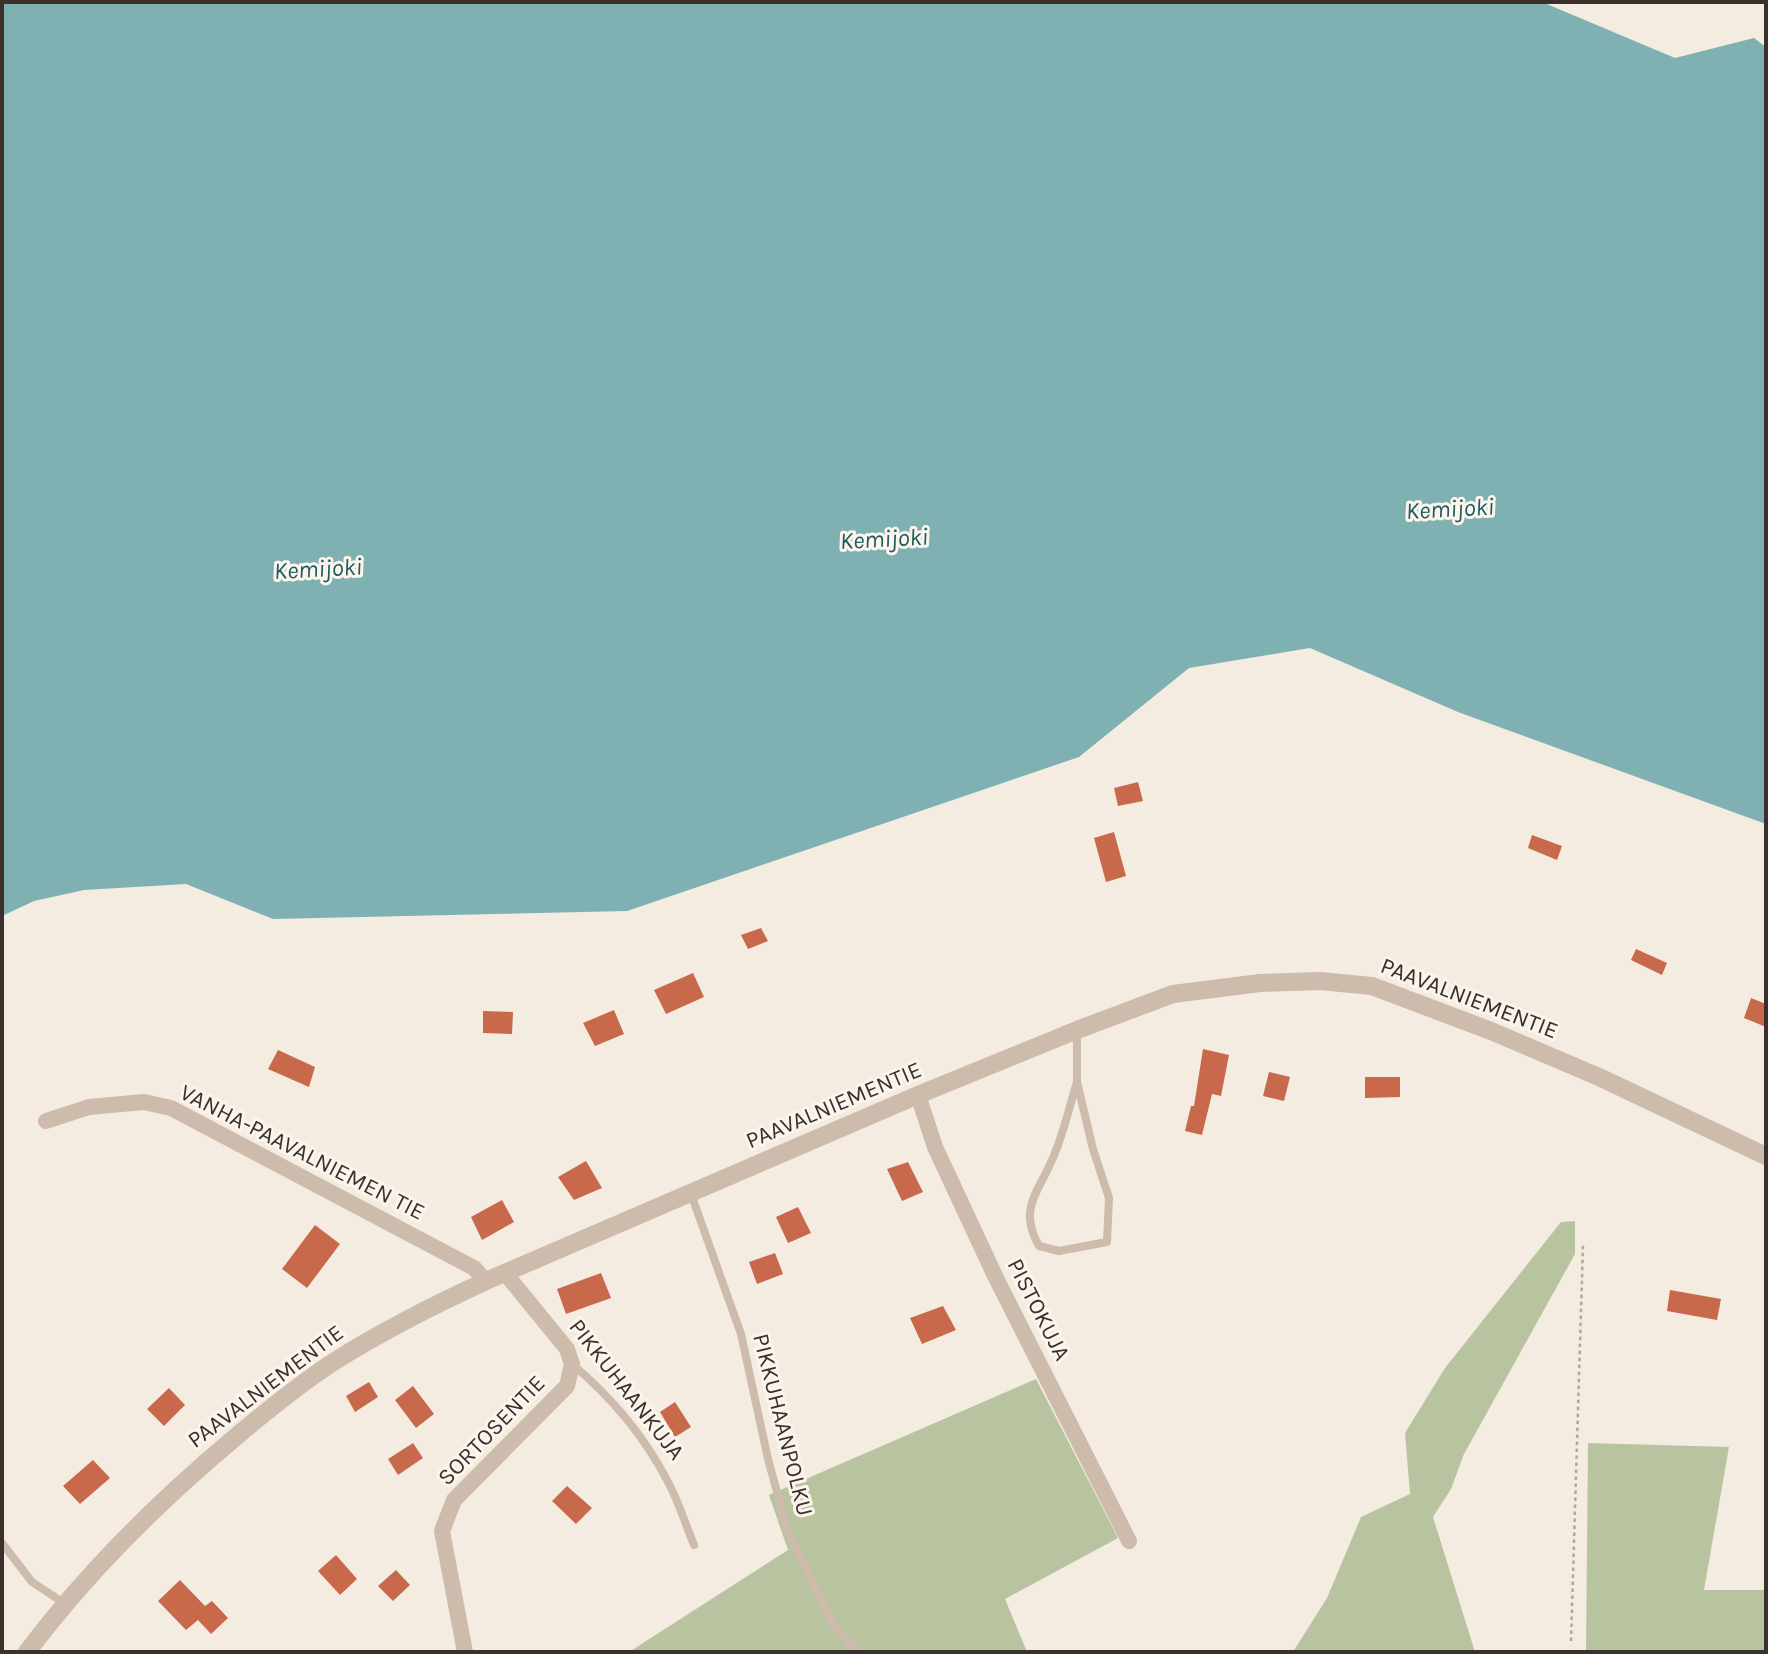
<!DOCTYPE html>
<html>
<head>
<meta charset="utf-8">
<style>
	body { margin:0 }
	#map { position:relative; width:1768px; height:1654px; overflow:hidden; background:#f4ebe1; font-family:Karla,sans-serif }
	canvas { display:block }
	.frame { position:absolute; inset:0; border:4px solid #3b302b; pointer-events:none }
</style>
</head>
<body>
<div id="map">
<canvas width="1768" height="1654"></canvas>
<div class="frame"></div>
</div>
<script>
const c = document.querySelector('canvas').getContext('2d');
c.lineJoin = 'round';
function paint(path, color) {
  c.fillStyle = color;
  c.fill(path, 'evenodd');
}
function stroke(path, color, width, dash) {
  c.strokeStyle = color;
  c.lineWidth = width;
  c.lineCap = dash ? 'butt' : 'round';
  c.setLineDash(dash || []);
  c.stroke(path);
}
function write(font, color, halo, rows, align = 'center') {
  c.font = font + ' Karla,sans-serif';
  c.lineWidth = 6;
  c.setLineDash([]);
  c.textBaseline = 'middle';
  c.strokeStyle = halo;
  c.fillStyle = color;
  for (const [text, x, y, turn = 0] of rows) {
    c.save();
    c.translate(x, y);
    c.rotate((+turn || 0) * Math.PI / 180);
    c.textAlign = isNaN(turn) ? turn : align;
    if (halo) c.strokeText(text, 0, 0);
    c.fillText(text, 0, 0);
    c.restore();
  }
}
const green = new Path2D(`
	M1575 1221V1254L1464 1454 1451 1489 1433 1517 1475 1652H1293L1327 1598 1361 1517 1410 1494 1405 1433 1445 1368 1561 1222Z
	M1036 1379 1118 1538 1005 1599 1027 1652H629L788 1550 769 1495Z
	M1588 1443 1729 1447 1704 1590H1766V1652H1586Z`);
const water = new Path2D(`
	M2 2H1542L1675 58 1754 38 1766 47V824L1458 712 1310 648 1189 668 1079 757 627 911 273 919 186 884 84 890 34 901 2 916Z`);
const building = new Path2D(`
	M1138 782 1143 801 1118 806 1114 788Z
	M1114 832 1126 876 1106 882 1094 838Z
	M1532 835 1562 846 1557 860 1528 848Z
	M761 928 768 941 748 949 741 935Z
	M1636 949 1667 963 1662 975 1631 960Z
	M693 973 704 997 666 1014 654 990Z
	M1751 998 1766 1004V1027L1744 1018Z
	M614 1010 624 1034 595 1046 583 1023Z
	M483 1011 513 1012 512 1034 483 1033Z
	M1203 1049 1229 1055 1221 1096 1212 1094 1202 1135 1185 1131 1191 1106H1194Z
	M278 1050 315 1067 309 1087 268 1069Z
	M1269 1072 1290 1077 1284 1101 1263 1096Z
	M1365 1077H1400V1097L1365 1098Z
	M586 1161 602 1188 574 1200 558 1177Z
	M908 1162 923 1192 902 1201 887 1169Z
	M502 1200 514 1222 482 1240 471 1217Z
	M798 1207 811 1233 788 1243 776 1217Z
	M315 1225 340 1244 307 1288 282 1269Z
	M775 1253 783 1274 757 1284 749 1262Z
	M601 1273 611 1298 566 1314 557 1289Z
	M1670 1290 1721 1299 1717 1320 1667 1311Z
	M943 1306 956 1330 922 1344 910 1318Z
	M369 1382 378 1397 355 1412 346 1396Z
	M413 1386 434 1414 416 1428 395 1400Z
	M169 1388 185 1405 164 1426 147 1409Z
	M675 1402 691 1427 675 1437 660 1412Z
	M413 1443 423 1458 398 1475 388 1459Z
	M93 1460 110 1478 80 1504 63 1486Z
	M567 1486 592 1508 576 1524 552 1501Z
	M336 1555 357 1579 340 1595 318 1571Z
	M396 1570 410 1585 393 1601 378 1586Z
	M180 1580 205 1606 212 1601 228 1618 211 1634 198 1620 186 1630 158 1601Z`);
const path = new Path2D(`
	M1571 1641 1583 1245`);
const service = new Path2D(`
	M1077 1082C1069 1108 1063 1136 1052 1160 1038 1193 1018 1209 1039 1246L1059 1251 1107 1242 1109 1198 1093 1149 1077 1082V1030
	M691 1194 741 1334 768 1459 787 1529 833 1625 859 1652
	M572 1364C610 1396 644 1436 667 1480 678 1500 685 1523 694 1545
	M2 1543 32 1582 64 1603`);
const minor = new Path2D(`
	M918 1095 935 1147 996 1278 1129 1541
	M46 1121 89 1107 144 1102 171 1108 474 1268 486 1281
	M465 1652 442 1531 454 1500 567 1386 572 1364 567 1349 505 1273`);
const tertiary = new Path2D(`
	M27 1652C88 1571 160 1500 238 1435 269 1409 301 1383 335 1361 384 1330 434 1305 486 1281L918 1095 1077 1030 1173 994 1260 983 1320 981 1372 986 1491 1031 1599 1077 1766 1156`);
const streetNames = [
	["PAAVALNIEMENTIE",1469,999,21],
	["PAAVALNIEMENTIE",834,1106,-23],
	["VANHA-PAAVALNIEMEN TIE",302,1153,27],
	["PISTOKUJA",1038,1310,63],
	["PAAVALNIEMENTIE",266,1387,-37],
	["PIKKUHAANKUJA",626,1390,52],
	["PIKKUHAANPOLKU",782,1425,76],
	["SORTOSENTIE",492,1431,-46]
];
const waterNames = [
	["Kemijoki",1450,510,-3],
	["Kemijoki",884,540,-3],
	["Kemijoki",318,570,-3]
];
paint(green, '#b8c4a0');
paint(water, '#7fb0b2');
paint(building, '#c8694b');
stroke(path, '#b9a596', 2.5, [3.5, 3.5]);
stroke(service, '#cdbbac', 8);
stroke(minor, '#cdbbac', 16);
stroke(tertiary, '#cdbbac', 18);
write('23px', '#3b302b', '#fbf5ee', streetNames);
write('italic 24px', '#1f5a5e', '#fbf5ee', waterNames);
</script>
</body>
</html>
